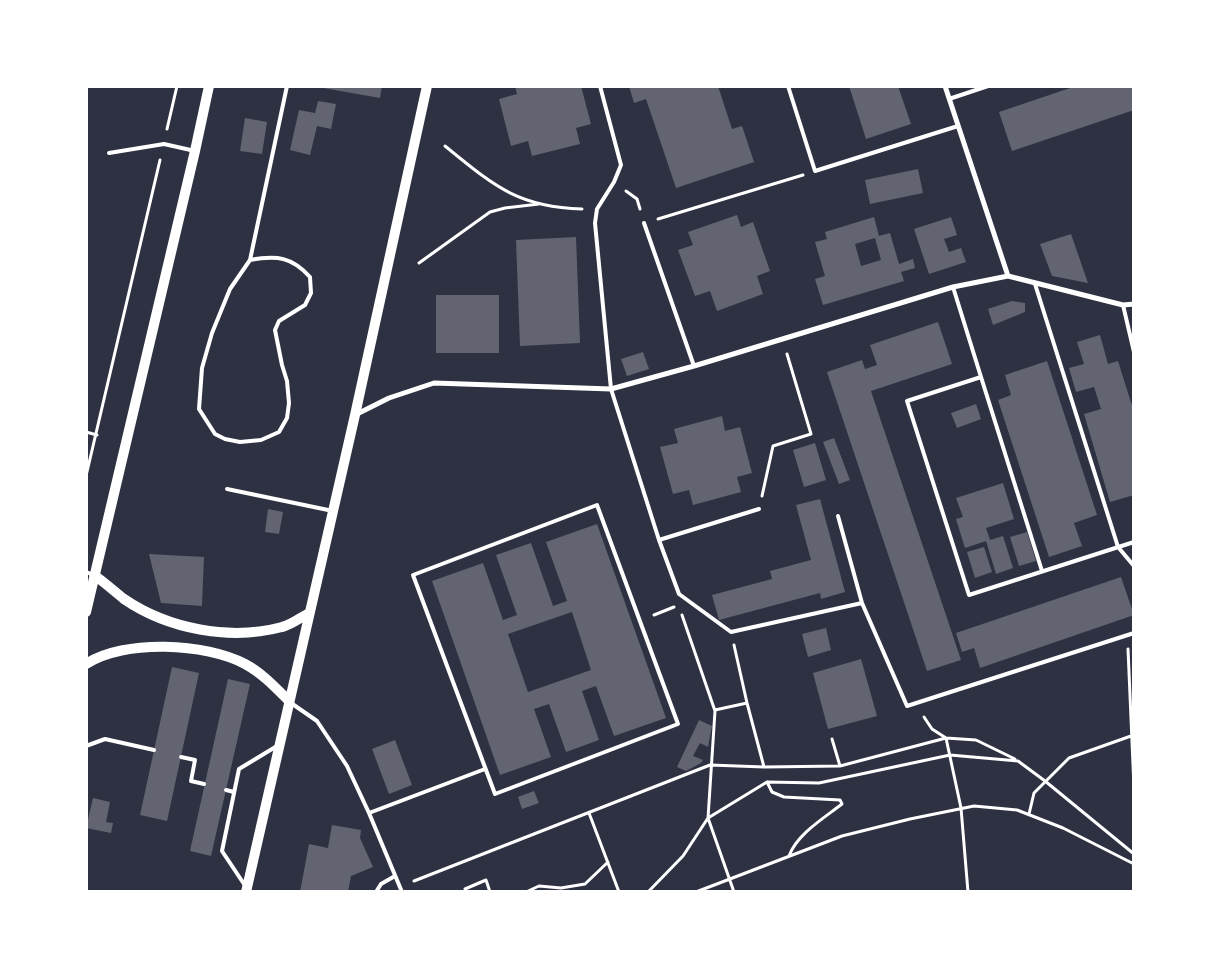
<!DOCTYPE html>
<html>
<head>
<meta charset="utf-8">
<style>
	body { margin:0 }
	#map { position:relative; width:1220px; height:978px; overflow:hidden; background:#2d3142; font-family:Rubik,sans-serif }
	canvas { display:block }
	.frame { position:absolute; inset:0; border:88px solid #fff; pointer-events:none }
</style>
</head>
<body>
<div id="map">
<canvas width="1220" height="978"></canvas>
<div class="frame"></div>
</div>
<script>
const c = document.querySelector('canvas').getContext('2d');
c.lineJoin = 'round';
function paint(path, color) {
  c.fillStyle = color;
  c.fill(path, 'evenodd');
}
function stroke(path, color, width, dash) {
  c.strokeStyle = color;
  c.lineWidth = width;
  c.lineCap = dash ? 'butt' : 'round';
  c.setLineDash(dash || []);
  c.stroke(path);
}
const building = new Path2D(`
	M312 86H382L380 98Z
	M515 86H581L591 124 576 128 580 144 532 156 528 141 511 146 499 99 517 94Z
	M629 86H718L732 129 742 126 754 162 676 188 646 99 634 103Z
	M849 86H898L911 124 866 139Z
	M1076 86H1134V110L1012 151 999 112Z
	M318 101 336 104 331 129 317 126 310 155 290 150 299 110 315 113Z
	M245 118 267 122 262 154 240 151Z
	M918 169 923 193 870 204 865 180Z
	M737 215 741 227 753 222 770 271 757 276 763 294 717 311 710 291 695 296 678 250 693 245 688 232Z
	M874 217 879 236 890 233 899 264 913 259 915 268 901 272 904 281 823 305 815 279 825 276 815 242 827 239 825 232ZM875 238 881 260 861 266 855 244Z
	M951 217 957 235 944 239 949 252 961 248 966 262 929 274 914 229Z
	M1071 234 1088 283 1052 276 1040 244Z
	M576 237 580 343 520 346 516 240Z
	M436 295H499V353H436Z
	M1012 301 1025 303V312L993 325 988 309Z
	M938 322 952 364 871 391 961 660 927 671 827 372 862 360 865 369 877 365 870 345Z
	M1100 335 1108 364 1118 361 1134 412V495L1110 502 1084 414 1101 409 1094 387 1076 392 1069 368 1084 364 1077 342Z
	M643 352 649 369 627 376 621 359Z
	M1047 361 1097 515 1074 523 1082 546 1049 557 998 400 1011 395 1005 375Z
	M976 404 981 419 957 428 951 413Z
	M722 416 725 431 740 427 752 473 737 477 741 492 693 505 689 490 673 494 660 447 678 443 674 429Z
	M834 438 850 480 839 484 823 442Z
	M815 443 826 480 804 487 793 450Z
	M1003 483 1014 519 986 528 990 540 1003 536 1013 568 996 574 986 541 965 548 956 519 963 517 956 498Z
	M820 499 845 592 821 599 820 593 719 620 712 595 772 579 770 571 811 560 796 505Z
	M268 509 283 512 279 534 265 532Z
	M597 524 666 718 614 736 596 686 582 691 599 740 566 752 549 704 534 709 551 757 500 775 432 581 483 563 503 620 517 615 496 555 531 543 553 606 567 601 546 542ZM572 612 591 670 528 692 508 634Z
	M1027 532 1036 561 1019 566 1010 537Z
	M984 547 992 572 975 578 967 552Z
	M149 554 204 557 202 606 161 603Z
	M1121 577 1134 615 980 668 974 648 962 652 956 633Z
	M826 628 831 650 808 657 802 634Z
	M861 659 877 716 828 729 813 673Z
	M172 667 199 673 167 821 140 815Z
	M228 679 250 684 211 856 190 851Z
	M699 720 712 726 708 747 700 743 693 756 703 760 701 763 686 771 677 767Z
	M395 740 412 785 389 794 372 749Z
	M534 791 539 803 522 809 518 797Z
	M93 798 110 802 106 822 113 823 111 833 86 828Z
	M332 825 361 830 360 838 373 867 351 876 348 892H300L309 844 328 848Z`);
const path = new Path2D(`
	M167 129 177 86
	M445 146C493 185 517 207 582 209
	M626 191 637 199 640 209
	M658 219 803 175
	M419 263 490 212 505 208 539 204
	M86 432 97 435
	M86 476 160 160
	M762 496 773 446 811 434 787 354
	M654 615 674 607
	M682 615 715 711 708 818 734 892
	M734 645 747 703
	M1128 649 1134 788
	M715 710 747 703 764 767
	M840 766 946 738 932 729 924 717
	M767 782 772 792 784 797 840 800 842 804C824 818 797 834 789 856
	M589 813 619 892
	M1029 814 1034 793 1069 758 1131 736
	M414 881 710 765 764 767 840 766 832 739
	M466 892 465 889 486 880 490 892
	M526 892 539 886 561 888 585 884 608 862
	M648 892 683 856 708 818 767 782 819 783 950 755 1018 761 1045 781 1134 854
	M696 892 842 836 910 819 974 806 1017 810 1063 828 1134 864
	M968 892 961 808 946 738 976 740 1015 759`);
const service = new Path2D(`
	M600 86 621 165 614 182 597 209 595 223 611 389 659 540 679 594 731 632 862 603 907 706 1134 633
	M788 86 815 171 958 126
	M949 99 988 86
	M109 153 164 144 195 151
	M644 223 694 366
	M250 260C277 255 292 257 310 277L311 293 305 305 279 321 275 330 282 365 287 381 289 403 287 418 279 432 261 440 240 442 225 439 215 434 199 409 202 368 212 333 230 289 250 260 287 86
	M1035 284 1118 547 1134 566
	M953 287 981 377 907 401 969 595 1134 542
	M1123 305 1134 352
	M981 377 1042 571
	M227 489 333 511
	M597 505 678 724 495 794 413 575Z
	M838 516 862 603
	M659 540 759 509
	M86 572 94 575
	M291 703 317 721 347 766 369 813 402 892
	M86 746 105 739 154 750
	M181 757 195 760 191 781 204 784
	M226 790 234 792
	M369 813 485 769
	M246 887 222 851 239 769 277 746
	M376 892 381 884 395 876`);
const minor = new Path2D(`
	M945 86 1008 276
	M355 415 389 398 434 383 611 389 694 366 953 287 1008 276 1123 305 1134 304`);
const secondary = new Path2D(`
	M94 575C104 582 114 591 124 599 168 629 230 641 282 627 291 625 300 618 309 613
	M86 612 195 151 209 86
	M86 664C124 639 206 643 245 664 262 673 275 687 289 701
	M246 892 355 415 427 86`);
paint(building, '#626471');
stroke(path, '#fff', 3);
stroke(service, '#fff', 4);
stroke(minor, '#fff', 5);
stroke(secondary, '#fff', 10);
</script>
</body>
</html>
